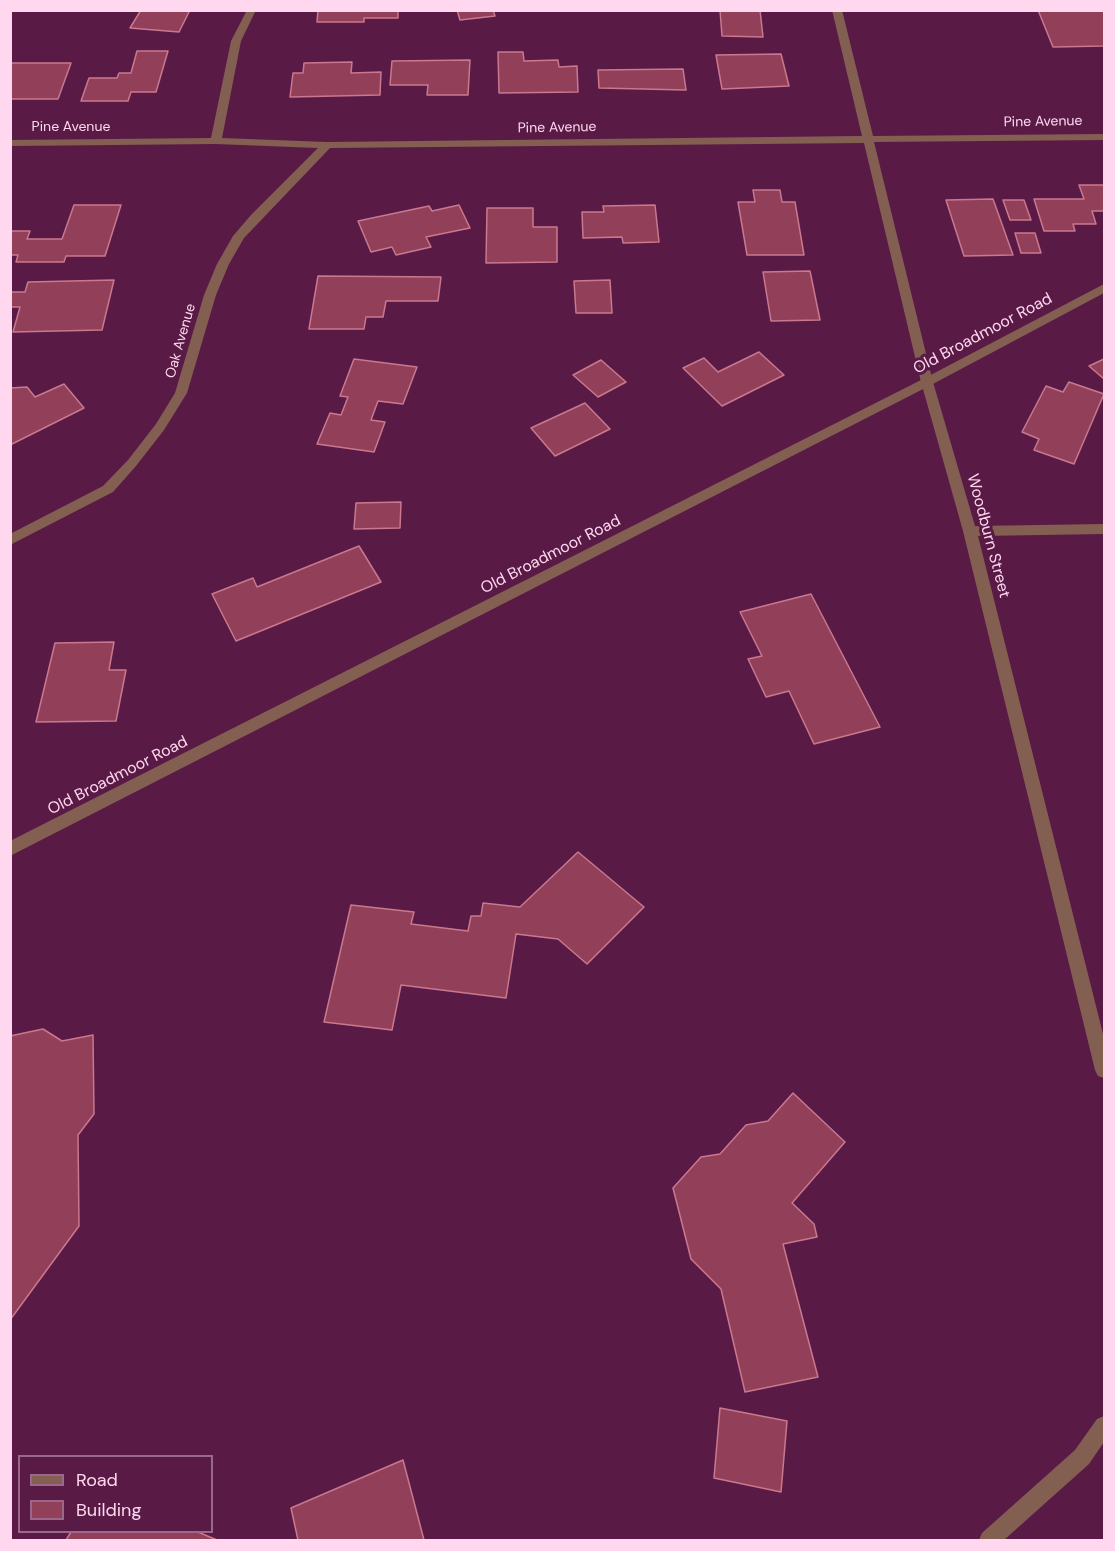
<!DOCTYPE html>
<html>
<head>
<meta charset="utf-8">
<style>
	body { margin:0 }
	#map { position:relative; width:1115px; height:1551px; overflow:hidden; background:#591b46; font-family:"DM Sans",sans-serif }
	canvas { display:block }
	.frame { position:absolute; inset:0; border:12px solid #ffd8ef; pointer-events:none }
	.legend { position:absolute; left:18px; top:1455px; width:195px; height:78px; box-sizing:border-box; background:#591b46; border:2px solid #9b678a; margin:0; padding:8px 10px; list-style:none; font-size:18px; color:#ffd8ef }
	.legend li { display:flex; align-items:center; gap:12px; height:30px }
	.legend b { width:30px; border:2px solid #9b678a }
</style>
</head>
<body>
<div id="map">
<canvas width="1115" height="1551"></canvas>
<div class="frame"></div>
<ul class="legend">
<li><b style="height:8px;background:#835f52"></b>Road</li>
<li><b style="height:16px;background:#92405a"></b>Building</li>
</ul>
</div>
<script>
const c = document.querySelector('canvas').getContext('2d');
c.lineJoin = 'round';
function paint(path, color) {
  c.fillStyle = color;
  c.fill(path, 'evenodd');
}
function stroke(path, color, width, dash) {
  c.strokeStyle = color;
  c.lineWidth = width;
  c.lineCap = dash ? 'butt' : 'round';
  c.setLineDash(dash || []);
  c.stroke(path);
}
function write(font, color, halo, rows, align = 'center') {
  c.font = font + ' "DM Sans",sans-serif';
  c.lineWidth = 6;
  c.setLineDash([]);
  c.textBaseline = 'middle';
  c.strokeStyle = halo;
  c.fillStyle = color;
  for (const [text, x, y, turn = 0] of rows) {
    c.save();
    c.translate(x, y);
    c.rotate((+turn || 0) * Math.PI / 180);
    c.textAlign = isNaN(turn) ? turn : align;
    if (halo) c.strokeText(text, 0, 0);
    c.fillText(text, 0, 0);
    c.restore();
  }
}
const building = new Path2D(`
	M141 10H190L179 32 130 28Z
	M318 10H398V18H364V22H317Z
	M457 10H493L495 16 460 20Z
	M720 10H760L763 37 722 36Z
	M1038 10H1104V46L1053 47Z
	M137 51H168L156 92H131L128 101H81L89 78H117L119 73H131Z
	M498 52H523L524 61 558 60 559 67 577 66 578 92 499 93Z
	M781 54 789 86 722 89 716 55Z
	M470 60 468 95H427L428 85H390L392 61Z
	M352 62 351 73 381 72 380 95 290 97 293 73H303L304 63Z
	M10 63H71L58 99H10Z
	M683 69 686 90 599 88 598 70Z
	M1079 185H1104V211H1092L1096 224H1073L1075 231H1044L1034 199H1084Z
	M753 190H780L782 202H795L804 255H747L738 202H755Z
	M993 199 1013 255 964 256 946 200Z
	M1003 200H1024L1031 220H1010Z
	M74 205H121L105 256H66L64 262H16L18 255H10V231H30L27 239H62Z
	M459 205 470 228 426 237 431 247 396 255 392 247 371 252 358 221 429 206 432 211Z
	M655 205 659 242 623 243 622 237 583 238 582 212H604L603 206Z
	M487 208H533V227H557V262L486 263Z
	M1015 233H1035L1041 253H1021Z
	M810 271 820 320 771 321 763 272Z
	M318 276 441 277 438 301H386L383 317H366L364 329H309Z
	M114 280 102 330 13 332 20 307H10V292H25L28 282Z
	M610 280 612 313H576L574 281Z
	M759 352 784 375 722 406 683 368 704 358 718 372Z
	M354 359 417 367 403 404 378 401 371 420 385 422 374 452 317 444 330 413 341 415 348 397 340 396Z
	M1104 359V379L1089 366Z
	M601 360 626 382 598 397 573 375Z
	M1069 382 1104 394 1074 464 1034 450 1039 439 1022 432 1046 386 1063 392Z
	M64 384 84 408 10 445V388L27 387 35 397Z
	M585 403 610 429 555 456 531 428Z
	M401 502 400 528 354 529 356 503Z
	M359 546 381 582 236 641 212 594 253 578 257 587Z
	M811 594 880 727 814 744 789 691 766 697 748 659 762 656 740 612Z
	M114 642 109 670H126L116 721 36 722 55 643Z
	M578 852 644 907 587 964 558 939 516 934 506 998 401 985 392 1030 324 1022 351 905 414 912 411 924 468 931 471 916H481L483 903 520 907Z
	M43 1029 62 1041 93 1035 94 1114 78 1135 79 1226 10 1320V1036Z
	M793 1093 845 1142 792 1203 814 1224 817 1237 783 1244 818 1377 745 1392 721 1289 691 1259 673 1188 701 1157 720 1154 746 1125 768 1121Z
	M720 1408 787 1421 781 1492 714 1478Z
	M403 1460 424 1540H298L291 1508Z
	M71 1532H198L217 1540H66Z`);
const minor = new Path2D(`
	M247 10H256L241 41 222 138 327 142 862 136 832 10H842L873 136 1104 134V140L874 142 933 382 975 526 1104 524V534L978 536 1104 1038V1078L1098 1076 1095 1070 963 531 921 382 864 143 330 148 244 238 229 264 216 295 187 393 164 430 136 466 113 492 10 545V534L103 486 128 460 156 424 175 393 204 295 217 264 233 236 251 215 318 148 216 144 10 146V140L211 138 231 41Z
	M1104 1416V1442L1089 1464 1004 1540H979L982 1533 1075 1450 1097 1419Z`);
const tertiary = new Path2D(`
	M1104 284V293L931 385 10 856V841L923 379Z`);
const farStreetnames = [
	["Pine Avenue",1043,122,-1],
	["Pine Avenue",71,127],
	["Pine Avenue",557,128,-1],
	["Oak Avenue",181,341,-74]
];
const streetNames = [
	["Old Broadmoor Road",983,334,-28],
	["Woodburn Street",988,536,75],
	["Old Broadmoor Road",551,555,-27],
	["Old Broadmoor Road",118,776,-27]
];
paint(building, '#92405a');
stroke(building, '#ca788f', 1.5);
paint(minor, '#835f52');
paint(tertiary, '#835f52');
write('14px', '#ffd8ef', '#591b46', farStreetnames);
write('16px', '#ffd8ef', '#591b46', streetNames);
</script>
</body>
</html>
